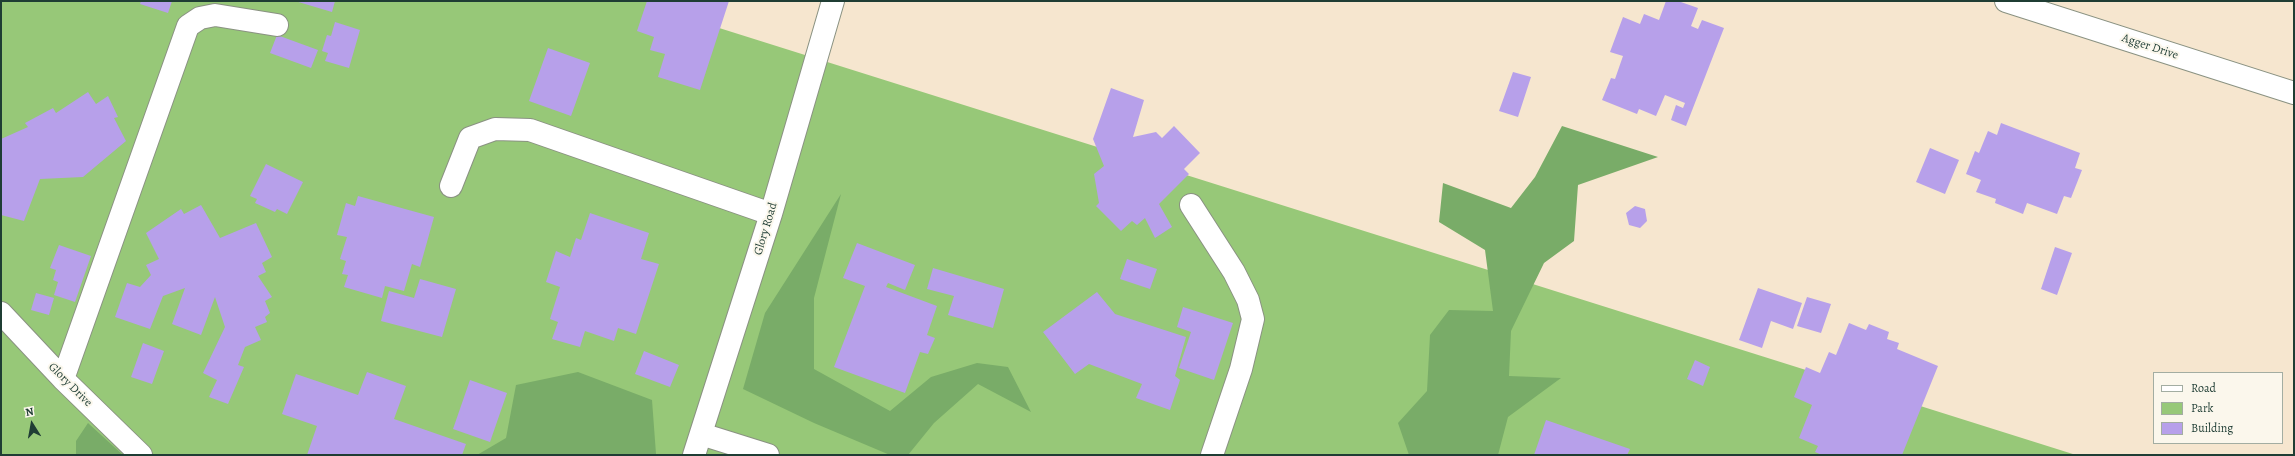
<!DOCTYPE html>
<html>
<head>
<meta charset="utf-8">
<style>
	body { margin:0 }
	#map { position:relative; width:2295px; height:456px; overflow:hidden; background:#f6e6cf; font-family:Alegreya,serif }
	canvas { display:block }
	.frame { position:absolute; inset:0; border:2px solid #1f3d34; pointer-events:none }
	.legend { position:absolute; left:2153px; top:372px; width:130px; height:72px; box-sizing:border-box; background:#fbf7ec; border:1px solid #a3ada2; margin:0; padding:5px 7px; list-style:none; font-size:12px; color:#1f3d34 }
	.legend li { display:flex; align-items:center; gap:8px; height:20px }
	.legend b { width:20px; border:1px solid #a3ada2 }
	.north { position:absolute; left:12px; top:404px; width:40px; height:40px; -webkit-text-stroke:3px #fbf7ec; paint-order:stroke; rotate:349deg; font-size:11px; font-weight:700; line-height:16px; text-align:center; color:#1f3d34 }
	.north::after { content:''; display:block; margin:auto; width:14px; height:18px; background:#1f3d34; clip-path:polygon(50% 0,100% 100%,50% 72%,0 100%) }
</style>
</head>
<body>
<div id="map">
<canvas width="2295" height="456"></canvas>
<div class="frame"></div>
<ul class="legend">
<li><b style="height:5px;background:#fff"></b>Road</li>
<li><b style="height:11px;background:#97c878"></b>Park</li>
<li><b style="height:11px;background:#b7a0ea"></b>Building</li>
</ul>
<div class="north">N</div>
</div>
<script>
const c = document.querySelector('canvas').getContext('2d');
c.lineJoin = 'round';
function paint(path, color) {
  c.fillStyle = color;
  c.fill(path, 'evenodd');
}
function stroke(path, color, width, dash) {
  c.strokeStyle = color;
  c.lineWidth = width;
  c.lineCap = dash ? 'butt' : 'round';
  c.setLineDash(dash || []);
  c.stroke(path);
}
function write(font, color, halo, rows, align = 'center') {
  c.font = font + ' Alegreya,serif';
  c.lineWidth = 4;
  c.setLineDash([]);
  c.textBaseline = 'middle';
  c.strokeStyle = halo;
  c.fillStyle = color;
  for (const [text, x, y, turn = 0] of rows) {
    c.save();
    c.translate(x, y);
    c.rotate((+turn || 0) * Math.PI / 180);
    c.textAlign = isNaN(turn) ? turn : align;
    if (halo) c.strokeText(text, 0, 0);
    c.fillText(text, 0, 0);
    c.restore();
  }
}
const green = new Path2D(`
	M1 1H725L716 27 2076 455H1Z`);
const forest = new Path2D(`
	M1562 126 1658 157 1578 185 1574 241 1544 263 1511 331 1509 376 1561 378 1508 417 1498 455H1409L1398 423 1427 391 1430 335 1449 310 1493 311 1485 250 1439 222 1443 183 1511 208 1535 177Z
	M841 194 814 298V369L890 411 931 377 977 363 1008 367 1031 412 978 384 934 423 908 455H890L814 423 743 389 765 313Z
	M578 372 652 400 656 454 477 455 506 438 516 385Z
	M88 423 123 455H76V441Z`);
const building = new Path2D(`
	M141 1H172L168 13 140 4Z
	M295 1H335L332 12Z
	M647 1H729L700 90 658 77 665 54 650 50 654 37 637 31Z
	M1666 1H1678L1698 8 1691 26 1698 29 1702 20 1724 28 1686 126 1671 120 1676 105 1683 108 1685 103 1665 95 1656 116 1639 109 1637 114 1602 100 1611 78 1615 79 1623 56 1610 52 1623 17 1640 24 1644 14 1659 20Z
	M335 22 360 30 349 68 325 61 328 53 322 51 327 35 331 36Z
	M277 35 318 50 311 68 270 53Z
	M548 48 590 63 571 116 529 101Z
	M1513 72 1531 77 1518 117 1499 111Z
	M1111 88 1144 100 1133 137 1156 132 1162 138 1174 126 1200 153 1184 169 1189 174 1159 204 1172 227 1155 238 1145 218 1137 225 1132 221 1121 231 1096 206 1099 203 1094 174 1104 166 1093 139Z
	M88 92 96 104 108 96 118 117 114 118 126 141 83 177 40 179 24 221 1 215V139L28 127 25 123 53 108 56 113Z
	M2001 123 2080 153 2075 168 2082 170 2071 198 2064 196 2057 214 2027 203 2023 214 1995 203 1996 199 1976 192 1981 180 1966 174 1975 151 1979 153 1988 131 1997 135Z
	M1930 148 1959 160 1945 194 1916 182Z
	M266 164 303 182 287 214 277 209 275 212 255 203 257 199 250 196Z
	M358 196 434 217 420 267 412 264 404 291 385 286 382 298 344 287 348 275 342 274 346 261 340 259 347 237 337 235 346 203 355 206Z
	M201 205 220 238 256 223 272 257 262 263 266 272 258 276 272 297 265 301 270 313 265 317 267 322 255 327 261 340 245 347 238 365 244 367 228 404 209 397 217 380 203 373 225 327 215 297 201 335 172 324 185 288 163 296 150 329 115 317 127 283 140 287 151 275 146 265 159 259 146 233 181 209 184 214Z
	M1635 206 1645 209 1647 221 1640 228 1629 225 1626 213Z
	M590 213 649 233 641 259 659 264 636 334 618 328 614 341 585 331 580 347 552 339 558 322 550 319 560 287 546 282 556 251 570 257 576 238 581 240Z
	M857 243 915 265 905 290 888 283 886 287 937 306 927 335 935 338 928 354 920 352 905 393 834 367 865 286 843 278Z
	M59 245 91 256 75 302 54 295 58 282 53 280 56 270 50 268Z
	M2055 247 2072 253 2057 295 2041 289Z
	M1127 259 1157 269 1150 289 1120 279Z
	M933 268 1004 289 993 328 948 315 954 296 927 289Z
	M420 279 456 289 442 337 381 321 389 291 414 298Z
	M1758 288 1802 303 1793 329 1771 321 1762 348 1739 340Z
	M1097 292 1115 314 1186 337 1175 376 1180 380 1170 410 1136 398 1142 384 1089 364 1075 374 1043 332Z
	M36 293 54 298 49 315 31 310Z
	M1807 297 1831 304 1821 333 1797 326Z
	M1183 307 1233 323 1214 380 1179 368 1191 332 1177 327Z
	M1849 323 1866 330 1869 324 1889 332 1887 339 1899 343 1897 349 1938 366 1902 455H1822L1815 452 1818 446 1799 438 1812 405 1794 397 1806 367 1820 373 1829 352 1836 355Z
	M143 343 164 351 152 384 131 377Z
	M644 351 679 365 670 387 635 374Z
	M1695 360 1710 367 1703 386 1687 379Z
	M367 372 406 386 394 419 466 444 462 455H307L317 426 282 414 296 374 358 395Z
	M470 380 507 393 490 442 453 429Z
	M1546 420 1630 449 1627 455H1534Z`);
const minor = new Path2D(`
	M2006 1 2294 93
	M451 186 470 138 495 129 530 130 771 214
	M1191 205 1234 272 1248 300 1253 319 1241 369 1212 455
	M1 313 63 379 141 455
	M63 379 188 26 200 18 215 15 277 25
	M701 434 768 455
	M694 455 771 214 833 1`);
const streetNames = [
	["Agger Drive",2150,47,18],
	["Glory Road",766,229,-73],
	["Glory Drive",70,385,45]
];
paint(green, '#97c878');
paint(forest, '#79ac68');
paint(building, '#b7a0ea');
stroke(minor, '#8a9282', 24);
stroke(minor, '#fff', 22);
write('12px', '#1f3d34', '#fbf7ec', streetNames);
</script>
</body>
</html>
